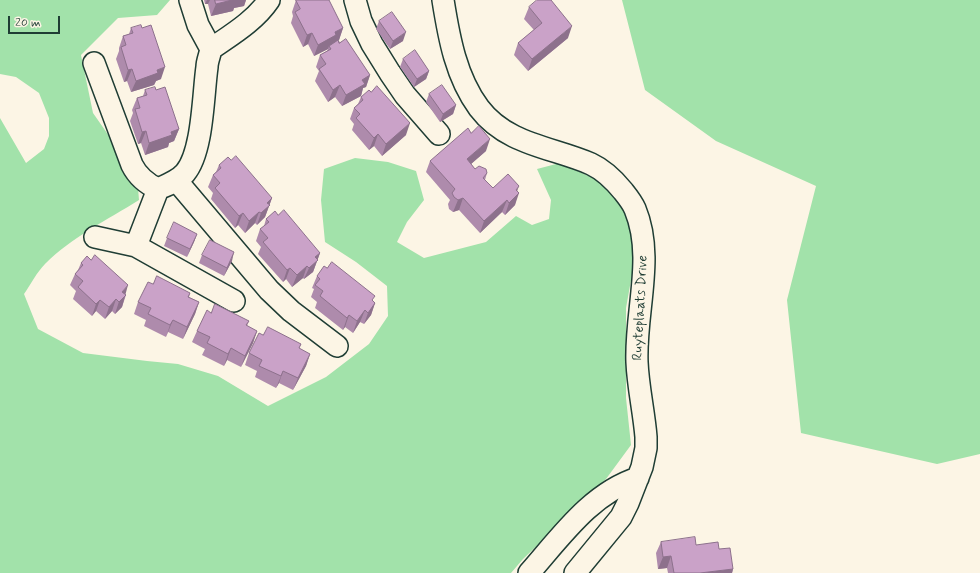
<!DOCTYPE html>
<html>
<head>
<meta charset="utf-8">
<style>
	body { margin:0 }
	#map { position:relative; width:980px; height:573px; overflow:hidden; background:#fcf5e5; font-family:Mynerve,sans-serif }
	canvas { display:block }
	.scale { position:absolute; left:8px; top:16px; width:52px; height:18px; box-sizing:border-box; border:2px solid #1f3d34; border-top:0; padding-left:5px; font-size:12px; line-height:14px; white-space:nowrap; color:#1f3d34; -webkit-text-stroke:3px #fcf5e5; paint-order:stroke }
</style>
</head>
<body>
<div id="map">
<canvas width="980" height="573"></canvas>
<div class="scale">20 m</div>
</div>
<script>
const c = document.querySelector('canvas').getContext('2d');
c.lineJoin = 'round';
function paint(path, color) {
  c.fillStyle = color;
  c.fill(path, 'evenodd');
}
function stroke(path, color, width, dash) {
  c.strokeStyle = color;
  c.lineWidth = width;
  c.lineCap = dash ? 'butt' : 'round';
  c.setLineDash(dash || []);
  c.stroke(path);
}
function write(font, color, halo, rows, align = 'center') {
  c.font = font + ' Mynerve,sans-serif';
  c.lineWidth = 3.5;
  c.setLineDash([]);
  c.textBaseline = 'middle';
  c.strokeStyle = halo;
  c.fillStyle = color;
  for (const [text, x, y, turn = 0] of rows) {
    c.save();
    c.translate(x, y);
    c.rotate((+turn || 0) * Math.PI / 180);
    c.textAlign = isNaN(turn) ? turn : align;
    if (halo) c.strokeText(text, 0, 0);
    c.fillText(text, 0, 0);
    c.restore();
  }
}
const green = new Path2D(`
	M0 0H170L157 15 118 18 81 55 93 113 137 176 139 200C107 220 72 237 45 264 37 272 31 284 24 294L38 329 83 353 147 361 178 364 218 376 268 406 326 377 369 344 388 316 387 286 356 262 325 242 321 200 324 169 355 158 388 162 416 171 424 200 407 222 397 242 424 258 486 242 516 216 532 225 549 219 551 200 537 169 560 163 597 180 624 203 632 234 633 269 626 308V398L631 445 606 479 523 559 511 573H0V118L26 163 44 149 49 136V118L39 93 16 77 0 74Z
	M622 0H980V454L937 464 801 433 787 300 816 186 716 141 645 90Z`);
const street = new Path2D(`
	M190 0 198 25 211 49
	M355 0 361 21 372 44 390 73 405 95 439 134
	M443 0C449 38 456 77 479 108 507 145 552 147 591 164 604 170 614 180 623 191 627 196 632 202 635 209 655 257 635 311 637 362 638 387 644 412 646 437V448L642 467 628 503 621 517 575 573
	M94 63 132 165C138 177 147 184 158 189
	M176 180 269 290 291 311 337 346
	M95 237 136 246 234 301
	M136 246 158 189C167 185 178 181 185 173 203 152 203 95 207 67 207 61 210 55 211 49 231 35 255 21 269 0
	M529 573C560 538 591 493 638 478`);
const wall = new Path2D(`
	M204 0H246L244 6 234 8 233 11 211 16 208 4H205Z
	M296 0 343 28 339 40H338L370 75 366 87 363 88 361 96 342 106 335 97 328 102 315 81 319 71 316 67 320 55 327 51 328 49 314 56 308 44 303 47 291 23 293 16 292 12Z
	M529 7 568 38 528 71 514 55 518 43 534 30 524 19Z
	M379 21 403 41 390 49 376 29Z
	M131 28 161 79 156 81 154 85 131 92 127 81 124 82 116 59 119 51V48L123 36 129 34Z
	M403 59 429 71 426 79 414 87 400 67Z
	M145 90H156L179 129 174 141 169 143 168 147 145 155 141 143 138 144 130 121 133 113 132 110 137 98 143 96Z
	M429 94 456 105 453 114 440 122 426 102Z
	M361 97 406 135 382 156 374 146 369 150 352 130 354 124 350 119 354 108 358 104Z
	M486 151 471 164 475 169 487 173 485 180 493 188 517 191 515 205 505 215 502 212 480 233 459 210 453 212 449 209 448 204 450 200 426 172 430 161Z
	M231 160 272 198 265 217 257 225 255 223 245 233 238 225 235 228 211 199 213 193 208 187 213 175 216 172 219 165Z
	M278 215 320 253 313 272 304 279 303 278 292 287 286 279 283 282 258 254 261 247 256 241 260 229 264 226 266 219Z
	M197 234 194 242 187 257 164 246 167 238Z
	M202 255 232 261 224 276 199 263Z
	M81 263 126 295 122 307 115 314 112 311 105 319 96 311 92 316 73 299 76 291 70 285 75 274 78 270Z
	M317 276 373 301 375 303 371 315 364 324 360 322 353 333 345 327 343 330 315 308 317 302 311 297 314 289 312 288Z
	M190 293 189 297 199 302 195 314 183 339 168 332 166 337 144 326 146 320 134 314 138 302Z
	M249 321 247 326 257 331 253 343 241 367 227 360 224 366 202 355 205 349 192 342 197 331Z
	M263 335 301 344 299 349 310 354 306 366 293 390 279 383 276 388 255 377 257 371 245 365 249 353Z
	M661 542 696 545 719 549 733 569 732 573H668L667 568 658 569 656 553Z`);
const shadedWall = new Path2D(`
	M207 0H210L208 4H205Z
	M232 0H246L244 6 234 8 233 11 211 16 216 4Z
	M572 26 568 38 528 71 532 59Z
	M343 28 339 40 329 46 328 49 314 56 318 45 335 32Z
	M406 32 403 41 390 49 393 41Z
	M312 33 308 44 303 47 307 35Z
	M165 67 161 79 156 81 154 85 131 92 136 81 157 70Z
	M132 69 127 81 124 82 128 70Z
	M429 71 426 79 414 87 417 79Z
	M370 75 366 87 363 88 361 96 342 106 346 95 362 80Z
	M340 85 335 97 328 102 333 90Z
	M456 105 453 114 440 122 443 114Z
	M410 123 406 135 382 156 386 144Z
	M179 129 174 141 169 143 168 147 145 155 149 143 171 132Z
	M146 131 141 143 138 144 142 132Z
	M378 134 374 146 369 150 374 138Z
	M490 139 486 151 463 171 467 159Z
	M519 186 515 197 519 193 515 205 505 215 509 203 516 190Z
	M272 198 265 217 257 225 261 213 267 203Z
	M463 198 459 210 453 212 458 200Z
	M507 200 502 212 480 233 484 221Z
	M259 212 255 223 245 233 249 221Z
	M243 213 238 225 235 228 239 216Z
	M197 234 194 242 187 257 190 249Z
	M234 252 232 261 224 276 227 268Z
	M320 253 313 272 304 279 309 268 315 257Z
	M307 266 303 278 292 287 297 275Z
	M290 268 286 279 283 282 287 270Z
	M128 285 122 307 115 314 122 292Z
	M116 299 112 311 105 319 109 307Z
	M100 300 96 311 92 316 96 304Z
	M199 302 195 314 183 339 187 327Z
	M375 303 371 315 364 324 368 313Z
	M365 310 360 322 353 333 357 321Z
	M349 315 345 327 343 330 347 318Z
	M173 320 168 332 166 337 170 325Z
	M257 331 253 343 241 367 245 356Z
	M231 348 227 360 224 366 228 354Z
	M310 354 306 366 293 390 298 378Z
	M283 371 279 383 276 388 281 376Z
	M671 556 667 568 658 569 663 557Z
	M733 569 732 573H700Z`);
const building = new Path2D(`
	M215 0H232L216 4Z
	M296 0H329L343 28 335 32 336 35 318 45 312 33 307 35 295 12 300 9Z
	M537 0H551L572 26 532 59 518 43 542 23 529 7Z
	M392 12 406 32 393 41 379 21Z
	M141 25 142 28 151 25 165 67 157 70 158 73 136 81 132 69 128 70 121 47 126 45 123 36 133 33 131 28Z
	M346 39 370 75 362 80 365 84 346 95 340 85 333 90 319 69 326 64 320 55 331 49 329 46 338 40 339 43Z
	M415 50 429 71 417 79 403 59Z
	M442 85 456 105 443 114 429 94Z
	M377 86 410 123 386 144 378 134 374 138 356 118 360 114 354 108 363 100 361 97 369 90 371 92Z
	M155 87 156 90 165 87 179 129 171 132 172 135 149 143 146 131 142 132 135 109 140 108 137 98 147 95 145 90Z
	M479 126 490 139 467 159 475 169 479 166 486 169 487 173 483 178 493 188 508 174 519 186 516 190 519 193 509 203 507 200 484 221 463 198 458 200 454 197 452 193 455 189 430 161 468 128 471 133Z
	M236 156 272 198 267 203 270 205 261 213 259 212 249 221 243 213 239 216 215 188 220 183 213 175 221 168 219 165 228 157 231 160Z
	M284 210 320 253 315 257 318 260 309 268 307 266 297 275 290 268 287 270 263 242 268 238 260 229 269 222 266 219 275 211 278 215Z
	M174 222 197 234 190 249 167 238Z
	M210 240 234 252 227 268 202 255Z
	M95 255 128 285 122 292 126 295 119 302 116 299 109 307 100 300 96 304 78 287 83 281 75 274 83 265 81 263 87 256 91 260Z
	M332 262 375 296 372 300 375 303 368 313 365 310 357 321 349 315 347 318 320 296 323 291 315 285 320 279 317 276 324 266 327 268Z
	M157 276 190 293 188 297 199 302 187 327 173 320 170 325 148 314 151 308 138 302 148 282 153 284Z
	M215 304 249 321 246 325 257 331 245 356 231 348 228 354 207 343 210 337 197 331 207 310 211 313Z
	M268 327 301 344 299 348 310 354 298 378 283 371 281 376 259 366 262 360 249 353 259 333 263 335Z
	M695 537 696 545 718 542 719 549 730 548 733 569 700 573H674L671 556 663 557 661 542Z`);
const streetNames = [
	["Ruyteplaats Drive",641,308,-87]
];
paint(green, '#a2e2aa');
stroke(street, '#1f3d34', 24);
stroke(street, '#fcf5e5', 21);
paint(wall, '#ae8bac');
paint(shadedWall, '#8d718c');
paint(building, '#caa2c8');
stroke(building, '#8d718c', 1);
write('14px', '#1f3d34', '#fcf5e5', streetNames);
</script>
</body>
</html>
